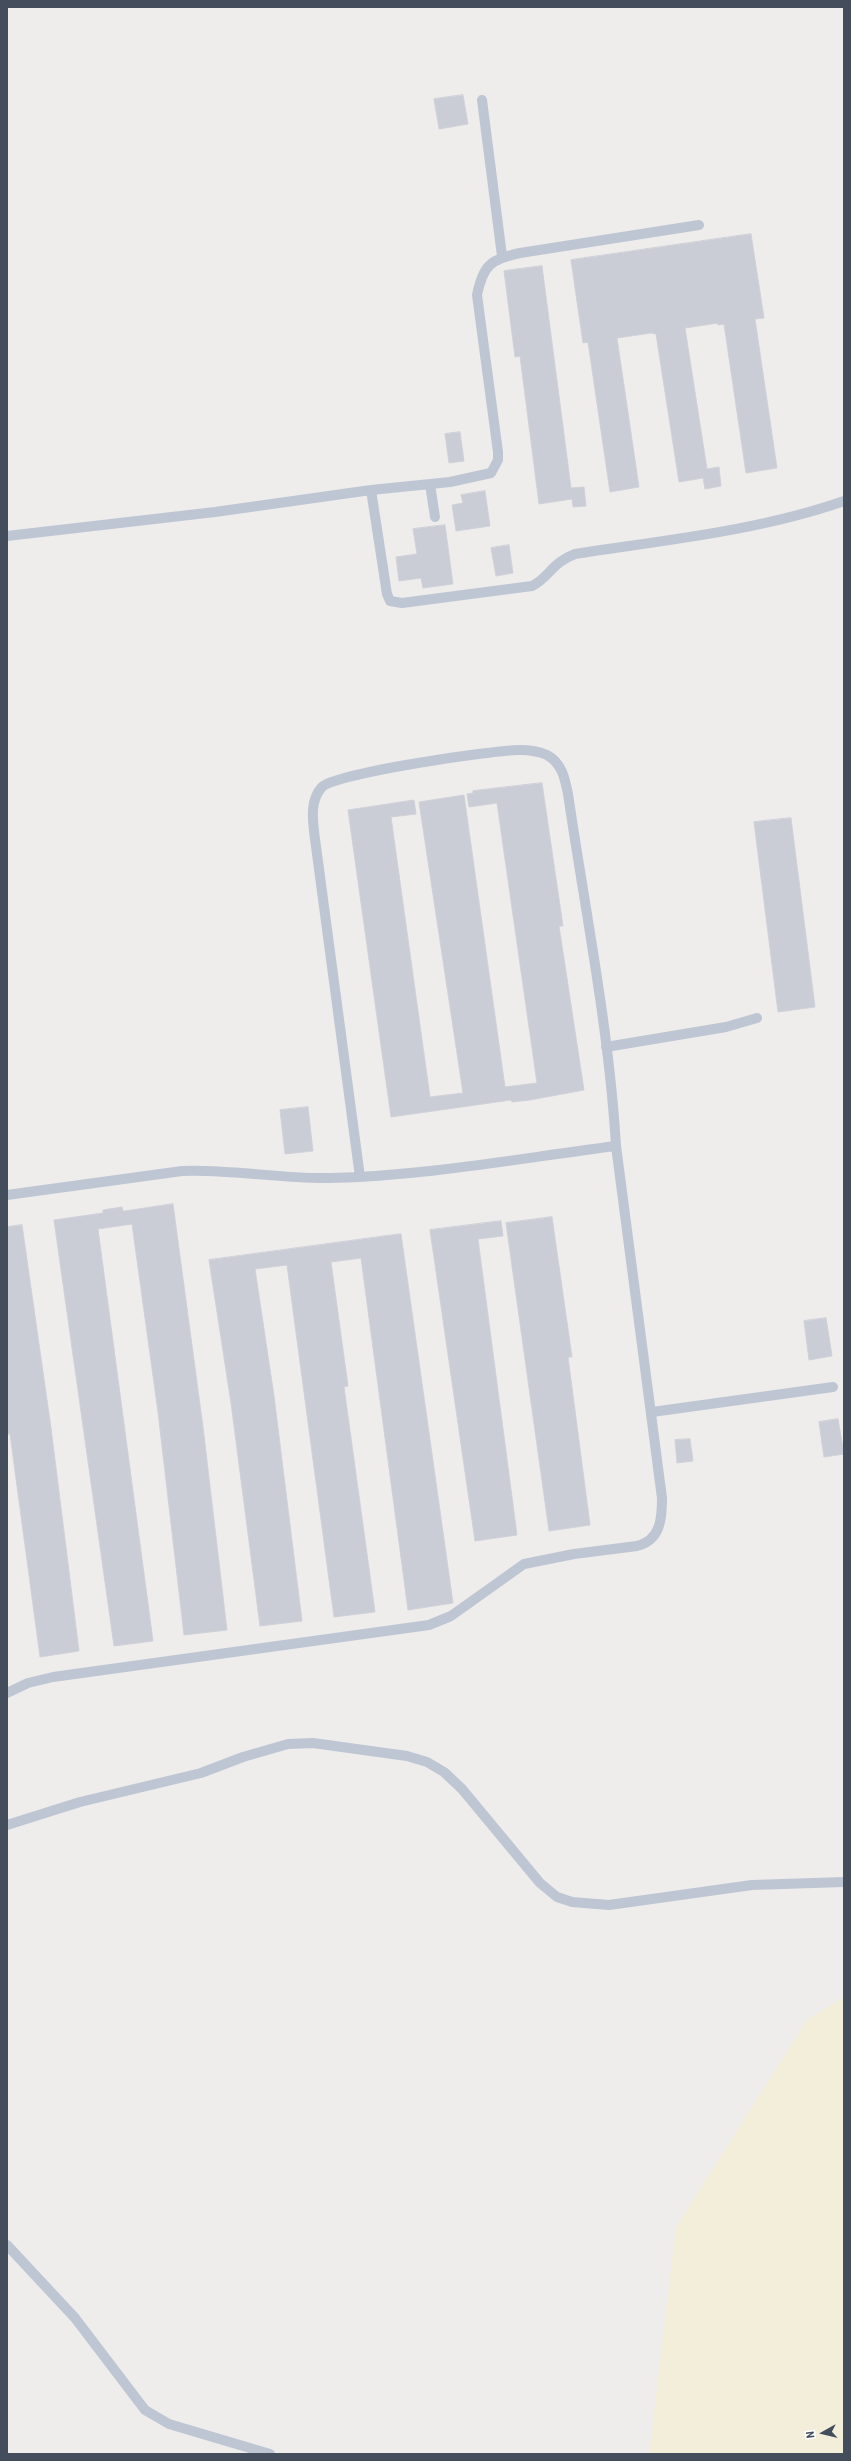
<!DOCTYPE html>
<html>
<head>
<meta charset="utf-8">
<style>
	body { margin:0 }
	#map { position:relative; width:851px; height:2461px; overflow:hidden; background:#efecec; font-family:"Roboto Condensed",sans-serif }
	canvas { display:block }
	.frame { position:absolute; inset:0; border:8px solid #434d5b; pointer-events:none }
	.north { position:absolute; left:803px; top:2413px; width:40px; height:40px; -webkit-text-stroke:3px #fff; paint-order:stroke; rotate:262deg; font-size:11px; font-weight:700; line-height:16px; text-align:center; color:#434d5b }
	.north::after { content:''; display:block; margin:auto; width:14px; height:18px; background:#434d5b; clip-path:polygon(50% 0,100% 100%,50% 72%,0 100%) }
</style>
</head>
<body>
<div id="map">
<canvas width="851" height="2461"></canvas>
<div class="frame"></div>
<div class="north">N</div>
</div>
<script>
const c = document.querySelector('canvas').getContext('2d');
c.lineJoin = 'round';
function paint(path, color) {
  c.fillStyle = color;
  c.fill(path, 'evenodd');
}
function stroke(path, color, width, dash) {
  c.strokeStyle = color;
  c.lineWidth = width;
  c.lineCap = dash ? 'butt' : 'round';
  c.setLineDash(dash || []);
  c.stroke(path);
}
const sand = new Path2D(`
	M844 1997V2454H649L676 2227 807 2020Z`);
const building = new Path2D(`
	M463 95 468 124 439 129 434 99Z
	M751 234 764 318 755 319 777 468 746 473 724 324 718 325V323L685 328 707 469 719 467 721 486 705 489 703 478 679 482 656 334 651 333 617 338 639 487 610 492 588 342 583 343 571 260Z
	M542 266 571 488 584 487 586 506 573 507 572 499 539 504 520 356 515 357 504 271Z
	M460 432 464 461 449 463 445 434Z
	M485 491 490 526 456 531 452 505 463 503 461 495Z
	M445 525 453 584 423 588 421 578 399 581 396 557 417 554 413 529Z
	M509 545 513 573 496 576 491 548Z
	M542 783 563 926H559L584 1090 530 1100 512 1102 511 1100 391 1117 348 810 414 800 416 814 391 817 430 1097 463 1093 419 802 464 795 505 1087 537 1083 497 803 469 807 467 794 473 793V791Z
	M791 818 815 1007 778 1012 754 822Z
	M308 1107 313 1151 285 1154 280 1110Z
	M173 1204 203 1427 227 1630 184 1635 158 1412 132 1224 98 1229 153 1641 114 1646 54 1220 103 1213V1210L122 1207 123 1211Z
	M552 1217 572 1357H568L590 1525 549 1531 506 1223Z
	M501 1221 503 1236 478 1239 517 1535 475 1541 430 1230Z
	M22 1225 51 1428 79 1651 40 1657 10 1434H7V1227Z
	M401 1234 453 1603 408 1610 361 1258 331 1262 348 1386 344 1387 375 1612 334 1617 287 1265 255 1269 274 1396 302 1621 260 1626 231 1403 209 1260Z
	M826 1318 832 1356 809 1360 804 1321Z
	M838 1419 844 1454 824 1457 819 1422Z
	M690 1439 693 1461 677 1463 675 1440Z`);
const lane = new Path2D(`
	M482 100 502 256
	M430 484 435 517
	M371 490 387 594 390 601 402 603 532 586C550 577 551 563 575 554 665 540 758 531 844 501
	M7 536 215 512 371 490 450 482 491 473 498 460V452L477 295C483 265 491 259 520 253L699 225
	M606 1047 726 1027 757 1018
	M7 1195 182 1171C231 1169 280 1179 330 1178 425 1176 521 1158 616 1146
	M652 1412 833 1387
	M7 1693 28 1683 53 1677 429 1625 451 1616 524 1564 574 1554 637 1546C661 1540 662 1518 662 1498L616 1146C609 1028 585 910 568 794 565 779 562 763 547 755 540 752 529 750 520 750 494 750 336 773 322 787 309 801 313 822 315 839L360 1177
	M7 1825 80 1802 201 1773 243 1757 288 1744 313 1743 407 1756 427 1762 444 1772 462 1789 540 1883 557 1897 572 1902 609 1905 752 1885 844 1882
	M7 2245 75 2318 145 2410 169 2424 270 2454`);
paint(sand, '#f3eeda');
paint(building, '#cacdd5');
stroke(building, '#cfd1d9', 1);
stroke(lane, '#bec6d3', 10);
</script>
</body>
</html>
